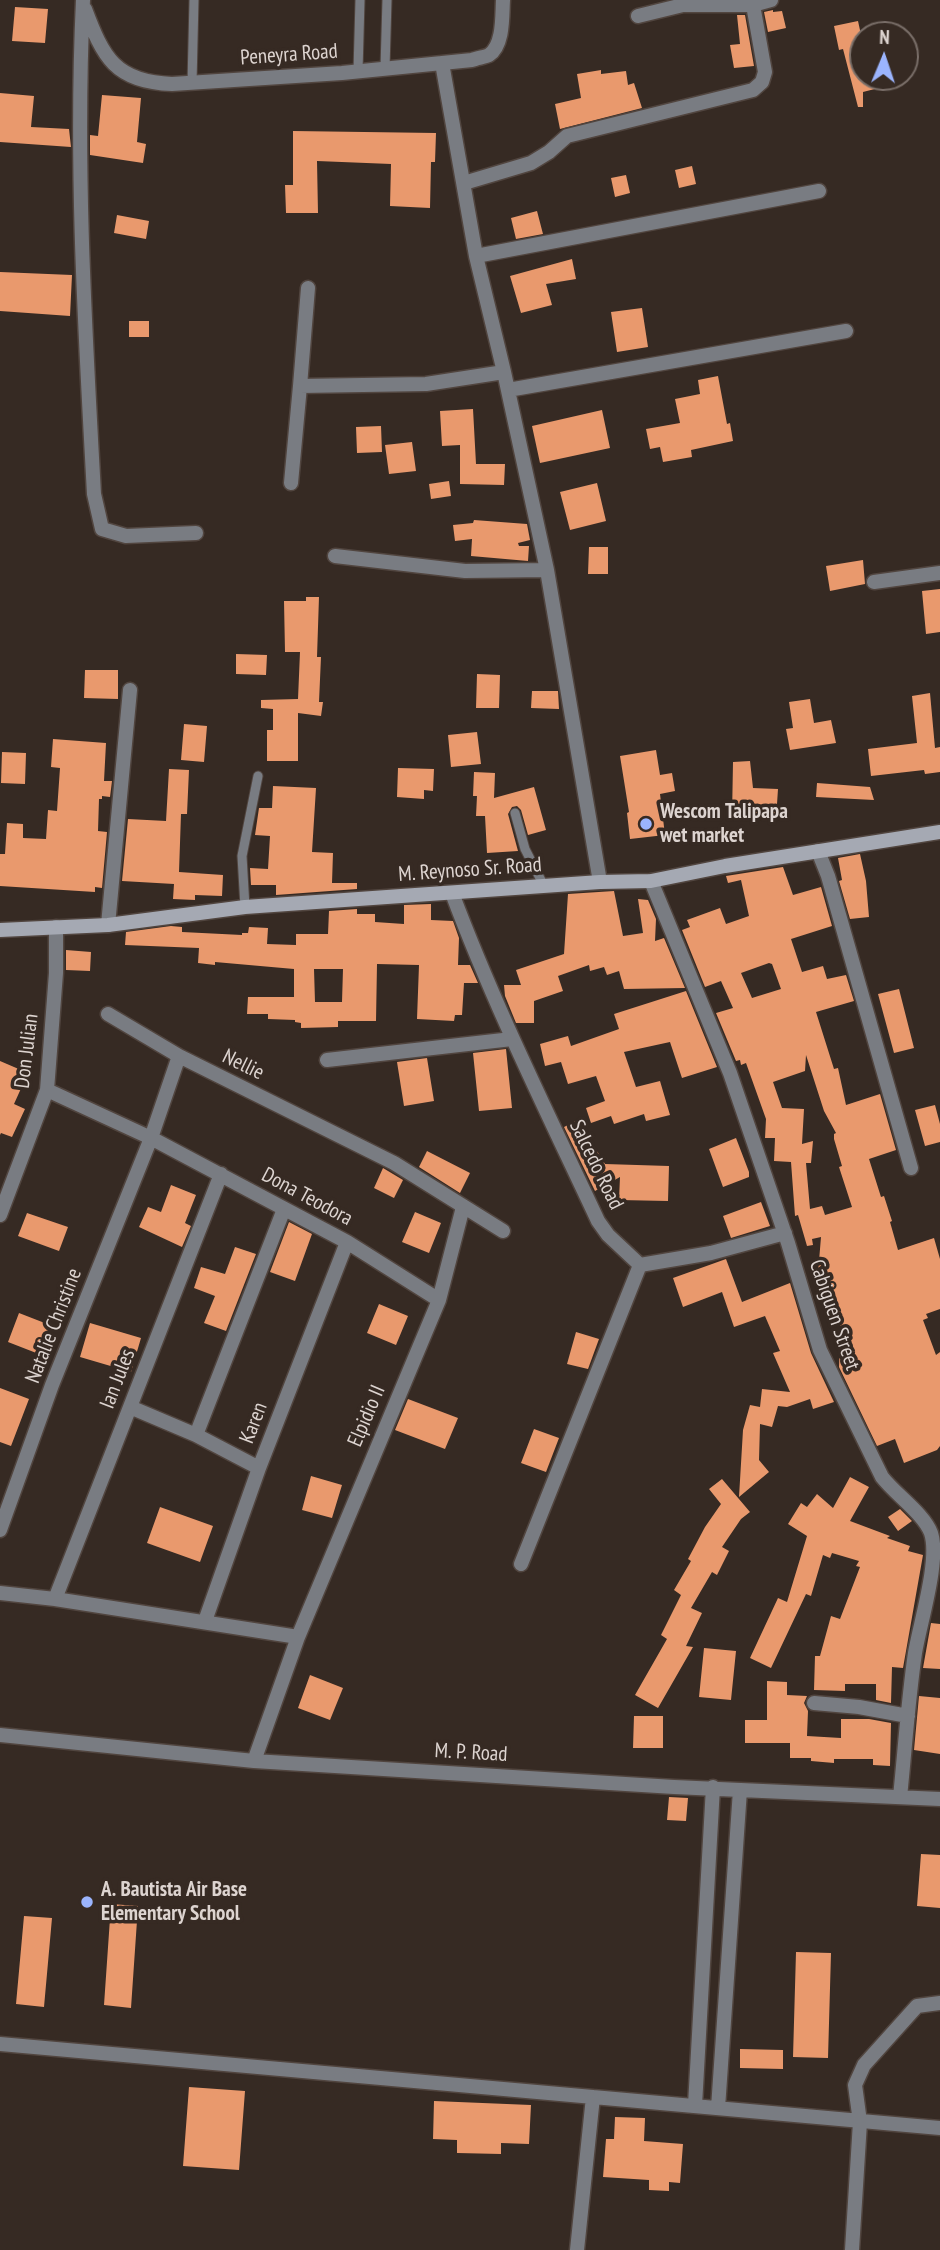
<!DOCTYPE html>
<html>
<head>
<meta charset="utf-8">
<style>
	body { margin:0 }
	#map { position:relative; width:940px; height:2250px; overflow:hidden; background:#362a23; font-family:"PT Sans Narrow",sans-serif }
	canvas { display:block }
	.north { position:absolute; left:849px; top:21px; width:70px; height:70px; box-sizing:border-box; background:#362a23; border:2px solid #796e68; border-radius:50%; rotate:2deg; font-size:19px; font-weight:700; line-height:28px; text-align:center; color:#ddd4d0 }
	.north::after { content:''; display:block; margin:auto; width:24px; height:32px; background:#9bb4fd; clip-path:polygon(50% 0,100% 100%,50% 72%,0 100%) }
</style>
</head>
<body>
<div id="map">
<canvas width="940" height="2250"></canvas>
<div class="north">N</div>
</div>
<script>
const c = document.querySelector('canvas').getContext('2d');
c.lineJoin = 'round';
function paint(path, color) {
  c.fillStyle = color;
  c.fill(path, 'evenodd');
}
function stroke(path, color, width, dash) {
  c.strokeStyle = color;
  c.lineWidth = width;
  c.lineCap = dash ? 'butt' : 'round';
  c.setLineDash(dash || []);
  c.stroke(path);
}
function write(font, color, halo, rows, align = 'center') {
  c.font = font + ' "PT Sans Narrow",sans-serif';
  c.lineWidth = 7;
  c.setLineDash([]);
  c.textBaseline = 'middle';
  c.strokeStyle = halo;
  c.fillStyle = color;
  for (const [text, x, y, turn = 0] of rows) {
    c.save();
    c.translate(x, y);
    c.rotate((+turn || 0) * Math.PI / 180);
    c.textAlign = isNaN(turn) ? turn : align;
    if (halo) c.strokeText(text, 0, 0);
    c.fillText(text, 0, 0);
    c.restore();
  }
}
const building = new Path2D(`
	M15 7 48 9 45 43 12 41Z
	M773 10V12L782 11 786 28 768 32 764 12Z
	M737 15H745L754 66 734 68 730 45 740 44Z
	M858 21 863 44V77H902V82L863 92V107H858L843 49 839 50 834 26Z
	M601 70V74L626 71 628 85 634 83 642 108 560 129 555 104 581 98 577 74Z
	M0 93 34 96 31 127 69 129 71 147 0 142Z
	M102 95 141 98 137 142 146 144 143 163 90 155V135L98 136Z
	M293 131 436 133 435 162H431L430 208 390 206 391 164 317 161 318 213H286L285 185H293Z
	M692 166 696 184 679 188 675 170Z
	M626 175 630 193 615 197 611 178Z
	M537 211 543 234 516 239 511 218Z
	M117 215 149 221 146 239 114 233Z
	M572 259 576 279 546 284 552 305 521 313 510 276Z
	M0 272 72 275 70 316 0 311Z
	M642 308 648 347 617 352 611 312Z
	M129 321H149V337H129Z
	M718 376 727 424 730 423 733 441 691 450 692 457 663 462 660 447 650 449 646 429 680 423 675 399 700 394 698 380Z
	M473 409 476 464H505L504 485 460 484V445L442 446 440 411Z
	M602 410 610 448 540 463 532 426Z
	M381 426 382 452 357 453 356 427Z
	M412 442 416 471 389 474 385 445Z
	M449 481 451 496 431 499 429 484Z
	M597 483 606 521 570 530 560 492Z
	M474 520 527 524 530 540 518 543 519 546H529L528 561 471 556 472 539 455 541 453 525 473 523Z
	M589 547H608V574H588Z
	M863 560 865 584 830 591 826 566Z
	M940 589V632L926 634 922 591Z
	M306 597H319L317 657H321L319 702H323L321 716 298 713V761H267V730H273V709L261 708V700L298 699 300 652H285L284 601H306Z
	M236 654 267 655 266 675 236 674Z
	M85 670H118V699L84 698Z
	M477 674 500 675 499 708H476Z
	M532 691H558L559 709 531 708Z
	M930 693 935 748 940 747V772L925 774 924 770 871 776 868 749 917 743 912 696Z
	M810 699 814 723 831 720 836 743 790 750 786 729 793 728 789 702Z
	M184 724 207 726 204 762 181 760Z
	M477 732 481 764 451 767 448 735Z
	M53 739 106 743 104 781H112L110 797 102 796V799H99L98 831 107 832 102 888 95 887V892L0 886V854H5L7 823 23 824V838L46 839 48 810 57 811 60 768 51 767Z
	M656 750 660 775 672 773 675 791 660 794 665 835 630 839 627 813 629 812 620 756Z
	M2 752 26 753 25 784 1 783Z
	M750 761 753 788 778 789 776 819 732 817 733 762Z
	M398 768 434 769 433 791 424 790V799L397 797Z
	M169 769 189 770 187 814H181L179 872 223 875 222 896 195 895V900L173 899 174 884 122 881 128 819 166 821Z
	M474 772 495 773 494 798 534 787 546 830 528 835 521 810 517 806 512 807 508 814 518 851 487 853 485 816H476L477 796H473Z
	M817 783 870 787 874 800 816 797Z
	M273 786 316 788 312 852 333 853 332 883H357V889L276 895V885H251L250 868 268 869 270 836 255 835 259 808H272Z
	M860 854 866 881 869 917 850 919 839 881 842 880 838 858Z
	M783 867 793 895 821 887 832 926 791 939 802 972 823 966 827 979 846 975 854 1001 816 1012 834 1069 838 1068 846 1105 880 1094 896 1150 869 1159 881 1197 884 1196 892 1221 890 1222 898 1250 934 1238 940 1259V1309L926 1314 928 1318 923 1320 936 1355 940 1352V1446L937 1450 904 1463 895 1439 877 1446 839 1367 841 1312H834V1291L820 1290 821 1273H818L821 1237 812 1239 813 1245 807 1246 798 1215 795 1216 791 1162 774 1161 775 1138H765L766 1119 746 1063 741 1065 740 1060 736 1061 716 1013 733 1008 721 981 705 987 682 930 690 927 687 920 720 908 726 924 749 916 741 880 728 883 726 876ZM769 963 772 964 781 989 752 998 741 973ZM806 1055 824 1111 836 1133 834 1134V1139L842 1166 839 1167 852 1207 825 1215 822 1206 810 1209 806 1163H811L813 1141 802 1144 804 1109 782 1108 773 1082 805 1071Z
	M614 891 623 936 643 933 638 899 648 900 656 919 655 941 664 938 685 988 624 989 619 971 607 975 604 967 590 971 589 965 558 976 563 991 534 1001V1023H516L505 996 504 985H521L516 970 564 954 568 894Z
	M431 904V920L453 921 459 938 458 965H470L478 983H464L462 1015H455L454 1021 417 1019 419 965 377 964 376 1021H338V1027L301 1028V1023L295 1022V1020L268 1019V1014H247L248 997H294V969L215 962V965L198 963 199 948 125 945 126 932 171 926 182 927V932L242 935V933H248L249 927 268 928 267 944 296 945V934H328L329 911 357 909V914H375V922L404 924V905ZM314 969H343L342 1002H315Z
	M66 950 91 952 90 971 66 970Z
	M899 989 914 1048 894 1053 878 994Z
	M686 991 717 1067 682 1078 670 1042 624 1052 636 1087 660 1081 670 1115 646 1121 644 1114 614 1124 611 1116 591 1123 586 1108 605 1101 596 1076 568 1084 561 1062 545 1066 540 1044 568 1036 571 1046 619 1029 614 1014Z
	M506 1049 512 1108 479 1111 473 1053Z
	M427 1058 434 1101 404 1106 397 1062Z
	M0 1061 28 1073 14 1104 25 1109 12 1137 1 1133 0 1135Z
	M935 1105 940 1124V1142L925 1146 915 1110Z
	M578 1120 605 1164 669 1166 668 1201 619 1200 620 1177 595 1191 564 1127Z
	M736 1138 749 1172V1177L723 1187 709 1149Z
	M427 1151 470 1173 460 1193 419 1167Z
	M383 1168 403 1180 394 1198 374 1188Z
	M171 1185 196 1195 185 1223 191 1226 182 1247 139 1227 148 1207 161 1212Z
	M761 1202 770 1226 731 1238 723 1216Z
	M415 1212 441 1223 429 1253 402 1242Z
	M27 1213 68 1227 59 1251 18 1236Z
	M289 1222 312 1234 295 1281 270 1272Z
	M235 1247 256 1254 226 1331 204 1323 215 1296 194 1288 201 1267 225 1274Z
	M726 1259 742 1302 790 1283 811 1353 834 1402 813 1409 810 1399 787 1407 778 1406 772 1427 760 1424 759 1460 769 1472 739 1497 743 1430 750 1405 760 1407 762 1389 790 1392 773 1353 780 1351 765 1316 734 1327 722 1292 683 1307 673 1278Z
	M379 1304 408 1316 396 1345 367 1333Z
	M19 1313 55 1327 44 1356 8 1342Z
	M90 1323 141 1338 131 1372 80 1357Z
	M576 1332 599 1339 588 1369 567 1364Z
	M0 1388 29 1399 11 1446 0 1442Z
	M408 1399 458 1418 445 1449 395 1430Z
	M534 1429 559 1438 546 1472 521 1463Z
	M311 1476 342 1485 332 1518 302 1510Z
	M850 1477 869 1487 850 1521 890 1536 887 1538 910 1546 908 1551 923 1555 903 1668 892 1667 891 1703 876 1700V1684H845V1691L814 1690 815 1656H820L831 1616 840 1619 860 1567 856 1566 859 1561 832 1553 830 1558 823 1555 811 1596 806 1594 771 1668 750 1658 778 1598 787 1602 807 1536 788 1524 801 1503 807 1507 817 1494 833 1508Z
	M722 1479 750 1512 741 1519 722 1547 729 1551 717 1575 712 1572 691 1608 702 1613 686 1646 693 1647 658 1708 635 1695 667 1639 661 1635 681 1595 674 1590 691 1561 688 1559 705 1527 721 1504 709 1489Z
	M160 1507 213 1526 200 1562 147 1543Z
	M900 1509 912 1521 898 1531 888 1517Z
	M931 1623 940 1624V1669L923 1668Z
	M704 1648 736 1651 731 1700 699 1697Z
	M310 1675 343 1688 330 1720 298 1708Z
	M767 1681 787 1682V1695L807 1696 804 1703 808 1711 807 1736 841 1738V1719H869L891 1723 890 1766 873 1765V1759H834V1763L811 1761V1758H790V1743H745V1720H767Z
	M919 1696 940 1698V1754L914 1750Z
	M634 1716H663V1748H633Z
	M669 1797 688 1798 686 1821 667 1820Z
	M921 1854 940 1855V1908L917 1906Z
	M111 1904 138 1906 131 2008 104 2005Z
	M24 1916 52 1918 44 2007 16 2004Z
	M796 1952 831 1953 828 2058 793 2057Z
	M740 2049 783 2050V2069L740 2068Z
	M189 2087 245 2091 239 2170 183 2166Z
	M434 2101 531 2105 529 2144 501 2143V2154L457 2153V2140L433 2139Z
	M615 2117 645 2118 644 2141 683 2144 680 2183 669 2182V2191L649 2190V2180L603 2177 606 2139H614Z`);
const lane = new Path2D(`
	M385 68 387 0
	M358 71 360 0
	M192 83 194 0
	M515 813 525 849 544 886
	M245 907 242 856 258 776`);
const street = new Path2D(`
	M83 0C75 165 85 329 94 494L102 529 126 536 196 533
	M85 9C103 57 115 82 172 84L342 73 472 60C477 58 485 57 489 55 504 45 502 15 503 0
	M638 16 683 5H753L771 0
	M442 63 476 256 504 372 547 570 600 882
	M464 183 531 163 549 152 567 136 753 90 762 82 765 72 753 5
	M476 256 819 191
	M308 288 300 386 426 384 504 372
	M508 390 846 331
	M291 483 300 386
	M335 556 465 571 547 570
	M874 582 940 573
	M818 851 828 876 911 1168
	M651 881 730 1073 788 1243 820 1350 882 1477C896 1495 923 1513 931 1533 940 1560 920 1623 915 1653 908 1701 905 1749 900 1797
	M452 893C494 1005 547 1112 598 1221L608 1235 640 1265 521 1564
	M108 925 130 690
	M108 1014 179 1056
	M327 1060 512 1039
	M47 1090 151 1138 179 1056 394 1163 503 1231
	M0 1215 47 1090 56 973V927
	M640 1265 711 1253 785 1233
	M130 1407 196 1435
	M259 1468 196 1435 284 1209
	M0 1530 52 1385 151 1138 347 1242 439 1300
	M0 1593 55 1599 298 1637
	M55 1599 221 1174
	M205 1621 259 1468 347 1242
	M814 1703 859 1707 908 1716
	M0 1735 254 1761 674 1787 940 1799
	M254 1761 298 1637 439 1300 463 1207
	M0 2044 940 2128
	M695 2105 713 1787
	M718 2108 740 1790
	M577 2250 593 2097
	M852 2250 860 2122 855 2085 864 2065 917 2006 940 2003`);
const secondary = new Path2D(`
	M0 930 108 925 245 907 600 882 651 881 725 866 940 832`);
const markers = [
	[646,824,7,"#9bb4fd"],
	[87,1902,7,"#9bb4fd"]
];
const streetNames = [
	["Peneyra Road",289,55,-4],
	["M. Reynoso Sr. Road",470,870,-4],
	["Don Julian",27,1051,-83],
	["Nellie",243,1065,26],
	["Salcedo Road",596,1165,64],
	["Dona Teodora",307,1197,28],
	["Cabiguen Street",834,1315,71],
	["Natalie Christine",54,1326,-69],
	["Ian Jules",118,1379,-69],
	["Elpidio II",367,1416,-67],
	["Karen",254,1423,-69],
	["M. P. Road",471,1753,3]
];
const poiNames = [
	["Wescom Talipapa",660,812],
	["wet market",660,836],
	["A. Bautista Air Base",101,1890],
	["Elementary School",101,1914]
];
paint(building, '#e9996d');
stroke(lane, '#51453f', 11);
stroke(street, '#51453f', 17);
stroke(secondary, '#51453f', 17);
stroke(lane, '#797c82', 9);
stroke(street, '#797c82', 14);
stroke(secondary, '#a5a9b3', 14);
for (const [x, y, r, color] of markers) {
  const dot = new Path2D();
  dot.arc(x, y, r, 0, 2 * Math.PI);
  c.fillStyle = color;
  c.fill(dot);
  stroke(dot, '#362a23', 2.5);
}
write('21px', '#ddd4d0', '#362a23', streetNames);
write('bold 21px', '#ddd4d0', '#362a23', poiNames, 'left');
</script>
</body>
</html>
